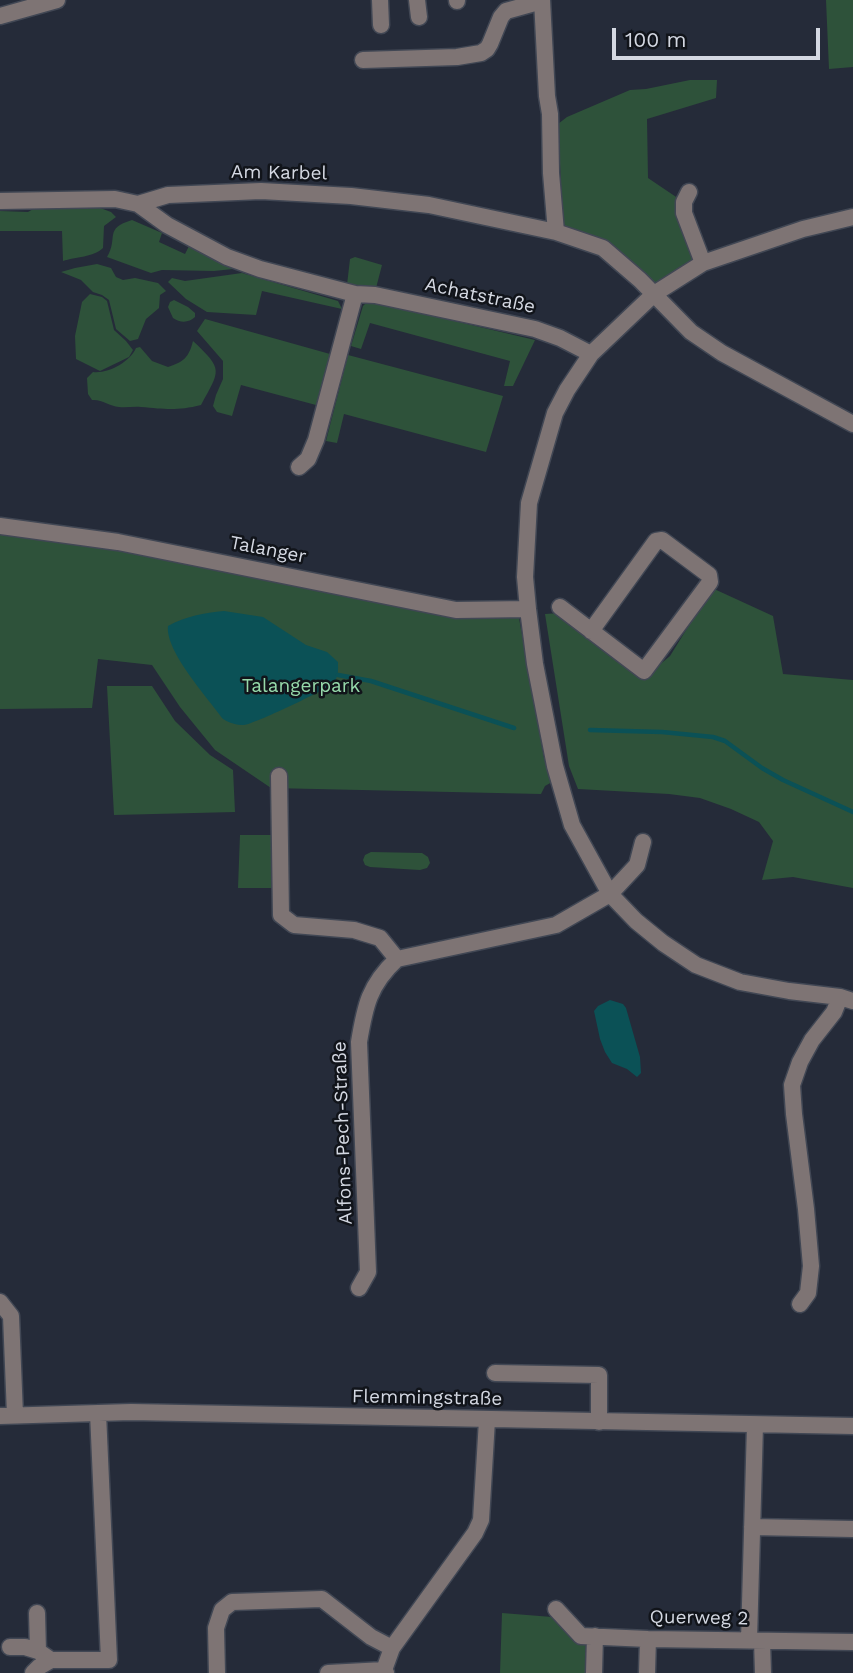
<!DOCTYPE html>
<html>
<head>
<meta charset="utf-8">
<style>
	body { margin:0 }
	#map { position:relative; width:853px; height:1673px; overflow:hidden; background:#252b39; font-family:"Work Sans",sans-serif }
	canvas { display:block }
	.scale { position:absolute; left:612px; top:28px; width:208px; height:32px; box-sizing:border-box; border:4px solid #d4d8e2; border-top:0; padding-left:9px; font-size:21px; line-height:24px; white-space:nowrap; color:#d4d8e2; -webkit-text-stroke:5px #11141a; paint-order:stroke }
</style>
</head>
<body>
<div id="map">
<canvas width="853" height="1673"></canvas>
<div class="scale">100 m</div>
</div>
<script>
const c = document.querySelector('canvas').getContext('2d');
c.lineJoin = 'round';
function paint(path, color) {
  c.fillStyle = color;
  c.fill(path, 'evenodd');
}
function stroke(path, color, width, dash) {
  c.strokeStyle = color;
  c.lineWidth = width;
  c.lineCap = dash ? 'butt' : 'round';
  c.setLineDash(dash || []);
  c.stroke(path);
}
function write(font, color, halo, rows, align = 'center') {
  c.font = font + ' "Work Sans",sans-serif';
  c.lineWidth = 5;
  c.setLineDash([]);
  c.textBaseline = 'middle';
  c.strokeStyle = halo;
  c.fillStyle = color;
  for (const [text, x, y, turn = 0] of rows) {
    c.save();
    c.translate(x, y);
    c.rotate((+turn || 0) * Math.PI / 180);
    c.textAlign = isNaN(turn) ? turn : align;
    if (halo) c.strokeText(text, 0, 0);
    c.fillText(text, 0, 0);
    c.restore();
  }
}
const green = new Path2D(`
	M826 0H853V67L829 69Z
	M690 80H717L716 98 647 119 648 178 688 205 704 254 673 272 660 283 651 282 570 231 563 224 558 124 567 117 630 90 646 89Z
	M95 206 111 212 116 217 104 226 103 248C94 257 75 257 63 261L62 231H0V211L28 212 35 208Z
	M132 220 162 233 159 242 185 254 190 244 233 269 214 271 162 270 151 273 107 257C119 237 103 229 132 220Z
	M355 257 382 265 376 288 373 290 347 285 350 259Z
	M97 264 111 268 116 277 123 280 135 278 158 283 166 291 160 295 159 308 146 319 138 339 130 341 116 329 109 300 102 295 93 292 81 280 61 272 75 268Z
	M242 273 338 301 342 309 262 291 256 315 207 312 186 299 168 282 172 278 185 281Z
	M90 294 102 297 107 301 114 330 126 341 133 350 129 357 100 371 76 359 75 336 82 302Z
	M174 300 188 307 195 313V317C189 323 180 323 173 318L168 307 170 302Z
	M367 302H374L535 340 513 386H504L510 361 370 323 361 349 351 346 363 306Z
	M205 319 330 354 316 405 241 385 232 416 217 412 213 406 216 395 223 379V361L197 331Z
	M193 341C224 370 220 370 201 405 177 411 165 409 141 407 134 406 126 408 119 407 109 406 102 399 92 400L88 394 87 378 93 372C108 374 130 362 136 348L140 347 152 361 168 367C184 362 189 357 193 341Z
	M348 355 503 396 486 452 344 414 337 443 326 441Z
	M0 529 512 613 519 618 544 758 552 782 545 786 541 794 271 788 215 750 180 707 152 665 98 659 92 708 0 709Z
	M712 588 773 616 783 674 853 680V888L793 877 762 880 773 841 759 822 731 809 700 798 669 794 578 789 569 766 545 614 560 613 638 672 658 666 670 656Z
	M107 686H152L175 721 210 755 233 770 235 812 114 815Z
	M240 835H273L272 888H238Z
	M371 852 422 853 428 857 430 863 427 868 420 870 370 867 365 865 363 860 365 855Z
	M502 1613 552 1617 575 1642 591 1644V1673H500Z`);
const water = new Path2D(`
	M224 611 263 617 306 645 327 652 338 662C338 670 339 677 333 683 326 690 254 724 244 725 236 725 230 723 223 719 208 698 165 651 168 626 186 616 204 613 224 611Z
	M610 1000 623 1004 626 1008 640 1057 641 1073 637 1077 627 1069 612 1063 605 1052 600 1039 594 1011 598 1006Z`);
const stream = new Path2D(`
	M338 675 371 681 514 728
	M590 730 662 732 713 737 725 741 762 768 783 780 853 812`);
const minor = new Path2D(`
	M380 0 381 25
	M417 0 419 17
	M457 0V1
	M542 0 547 96 550 114 551 173 556 232
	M0 16 57 0
	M363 60 457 57 481 53 487 49 490 44 501 17 506 11 542 1
	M689 192 684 202V213L703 263
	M0 201 115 199 138 204 168 195 261 191 351 196 429 205 556 232 603 248 640 280 691 332 722 353 853 424
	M138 204 167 225 227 257 260 269 355 294 375 295 535 329 560 338 591 354
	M853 217 803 229 703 263 654 294 591 354 567 390 555 413 529 503 525 577 528 609 535 664 555 766 572 825 610 894 636 921 663 943 696 965 740 982 789 991 840 997 853 1001
	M299 467 308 459 316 440 355 294
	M0 526 118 542 456 610 528 609
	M560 607 644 671 710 582 709 575 662 540 656 541 591 631
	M279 776 281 915 294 925 354 930 380 938 397 959
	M359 1288 368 1272 359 1042C365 1006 369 985 397 959L556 925 610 894 637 865 643 842
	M0 1302 11 1316 15 1415
	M800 1304 808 1293 811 1266 806 1209 794 1114 792 1085 800 1062 812 1040 834 1012 840 997
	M495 1373 599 1375V1422
	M0 1416 131 1412 853 1426
	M752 1527 853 1529
	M556 1609 581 1636 648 1639 853 1642
	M37 1613 38 1651
	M749 1640 755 1425
	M762 1641 763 1673
	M10 1647H25L38 1651 51 1660H109L98 1413
	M384 1670 392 1648 475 1533 481 1520 487 1420
	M33 1673 39 1667 51 1660
	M217 1673 216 1628 222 1610 232 1602 322 1599 371 1637 392 1648
	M328 1673 384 1670 386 1673
	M594 1673 595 1636
	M647 1673 648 1639`);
const streetNames = [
	["Am Karbel",279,173,1],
	["Achatstraße",480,296,12],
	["Talanger",268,550,11],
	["Alfons-Pech-Straße",343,1133,-92],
	["Flemmingstraße",427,1398,1],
	["Querweg 2",699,1618,1]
];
const parkNames = [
	["Talangerpark",301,686]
];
paint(green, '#2e523a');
paint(water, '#0b5156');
stroke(stream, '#0b5156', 4.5);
stroke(minor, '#414754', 19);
stroke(minor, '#7e7474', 16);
write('19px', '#d4d8e2', '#11141a', streetNames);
write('19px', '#96d9aa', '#11141a', parkNames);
</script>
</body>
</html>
